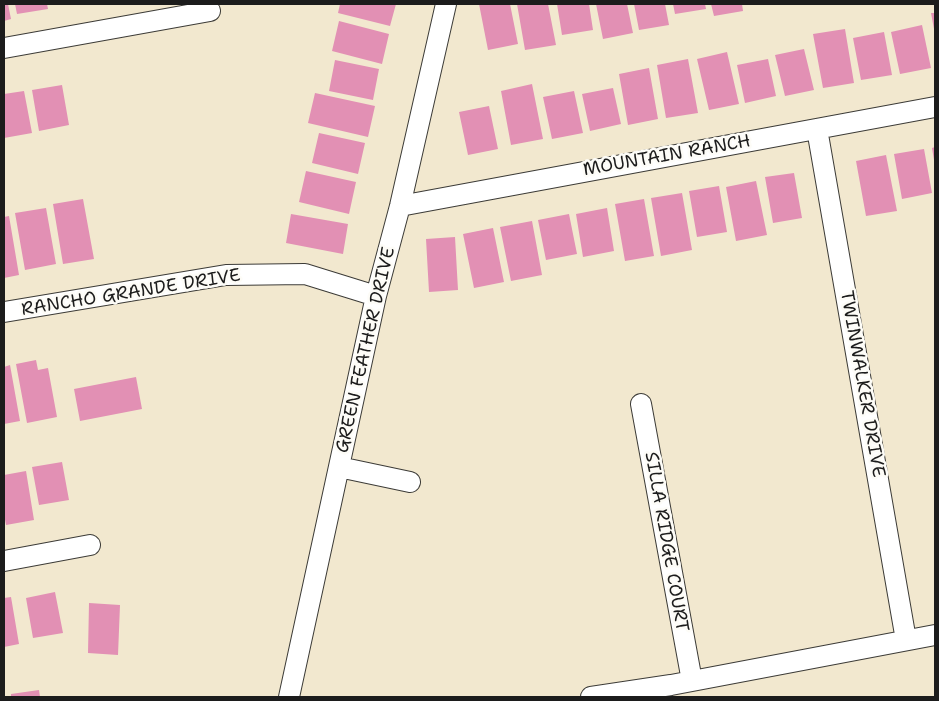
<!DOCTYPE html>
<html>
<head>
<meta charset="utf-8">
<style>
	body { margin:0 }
	#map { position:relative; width:939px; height:701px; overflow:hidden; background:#f2e8cf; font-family:"Shantell Sans",sans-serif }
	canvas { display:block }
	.frame { position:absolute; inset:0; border:5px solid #1c1c1c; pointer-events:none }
</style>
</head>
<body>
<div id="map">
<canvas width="939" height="701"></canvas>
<div class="frame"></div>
</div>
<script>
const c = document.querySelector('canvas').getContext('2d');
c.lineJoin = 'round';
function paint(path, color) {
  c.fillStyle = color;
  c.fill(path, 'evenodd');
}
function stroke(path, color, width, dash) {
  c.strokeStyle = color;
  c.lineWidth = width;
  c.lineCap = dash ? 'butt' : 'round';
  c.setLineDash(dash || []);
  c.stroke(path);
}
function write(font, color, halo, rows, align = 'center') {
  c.font = font + ' "Shantell Sans",sans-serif';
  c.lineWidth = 5;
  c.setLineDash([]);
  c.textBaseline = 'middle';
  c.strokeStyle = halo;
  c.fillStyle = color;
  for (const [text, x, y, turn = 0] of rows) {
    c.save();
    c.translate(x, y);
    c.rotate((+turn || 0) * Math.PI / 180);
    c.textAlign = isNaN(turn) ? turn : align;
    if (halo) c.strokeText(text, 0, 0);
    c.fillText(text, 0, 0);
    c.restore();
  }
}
const building = new Path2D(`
	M4 4H8L11 19 4 21Z
	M15 4H47L48 9 17 14Z
	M340 4H396L390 26 338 13Z
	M479 4H510L518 44 488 50Z
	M517 4H548L556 45 525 50Z
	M557 4H589L593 30 562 35Z
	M596 4H627L633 33 603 39Z
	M634 4H665L669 25 639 30Z
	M673 4H705L706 9 675 14Z
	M711 4H742L743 11 714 16Z
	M931 13H935V29H934Z
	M339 21 389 34 382 64 332 51Z
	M922 25 931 68 900 74 891 32Z
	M845 29 854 83 823 88 813 34Z
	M884 32 892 75 861 80 853 38Z
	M804 49 814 90 785 96 775 55Z
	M727 52 739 104 709 110 697 59Z
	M688 59 698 113 666 118 657 65Z
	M768 59 776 96 745 103 737 65Z
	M335 60 379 69 373 100 329 91Z
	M649 68 658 119 628 125 619 74Z
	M532 84 543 139 511 145 501 91Z
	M62 85 69 125 39 131 32 90Z
	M613 88 621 124 590 131 582 94Z
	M24 91 32 133 4 138V94Z
	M574 91 583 133 552 139 543 97Z
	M315 93 375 106 368 137 308 123Z
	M489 106 498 149 468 155 459 112Z
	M319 133 365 143 358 174 312 163Z
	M935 147V160H934L932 148Z
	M924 149 932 193 902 199 894 154Z
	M886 155 897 211 866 216 856 161Z
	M306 171 356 182 349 214 299 202Z
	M794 173 802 218 773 223 765 177Z
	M756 181 767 235 736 241 726 187Z
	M719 186 727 232 697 237 689 191Z
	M682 193 692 250 661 256 651 198Z
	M83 199 94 259 63 264 53 204Z
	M644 199 654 256 625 261 615 204Z
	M46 208 56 264 25 270 15 213Z
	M607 208 614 251 583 257 576 214Z
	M291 214 348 224 343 254 286 243Z
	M569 214 577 254 546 260 538 220Z
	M9 216 19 275 4 278V217Z
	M532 221 542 275 511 281 500 227Z
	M493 228 504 282 474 288 463 234Z
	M455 237 458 290 429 292 426 239Z
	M36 360 38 370 48 368 57 417 27 423 16 364Z
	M10 365 20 421 4 424V367Z
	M136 377 142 409 80 421 74 389Z
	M62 462 69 500 39 505 32 467Z
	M26 471 34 520 6 525 4 514V475Z
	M55 592 63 633 33 638 26 598Z
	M11 597 19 644 4 647V598Z
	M89 603 120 605 118 655 88 653Z
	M39 690 40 697H11V694Z`);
const minor = new Path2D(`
	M4 48 210 11
	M817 129 906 640
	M400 206 935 107
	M4 312 226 275 305 274 376 296
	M641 404 692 681
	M339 467 410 482
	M4 561 90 545
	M289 697 376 296 400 206 446 4
	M591 697 671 685 935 635`);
const streetNames = [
	["MOUNTAIN RANCH",667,156,-10],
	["RANCHO GRANDE DRIVE",131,293,-9],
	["GREEN FEATHER DRIVE",366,350,-77],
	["TWINWALKER DRIVE",862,384,80],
	["SILLA RIDGE COURT",666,542,80]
];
paint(building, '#e290b4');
stroke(minor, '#3c3b37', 22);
stroke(minor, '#fff', 20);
write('18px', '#1c1c1c', '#fdfcf7', streetNames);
</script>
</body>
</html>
